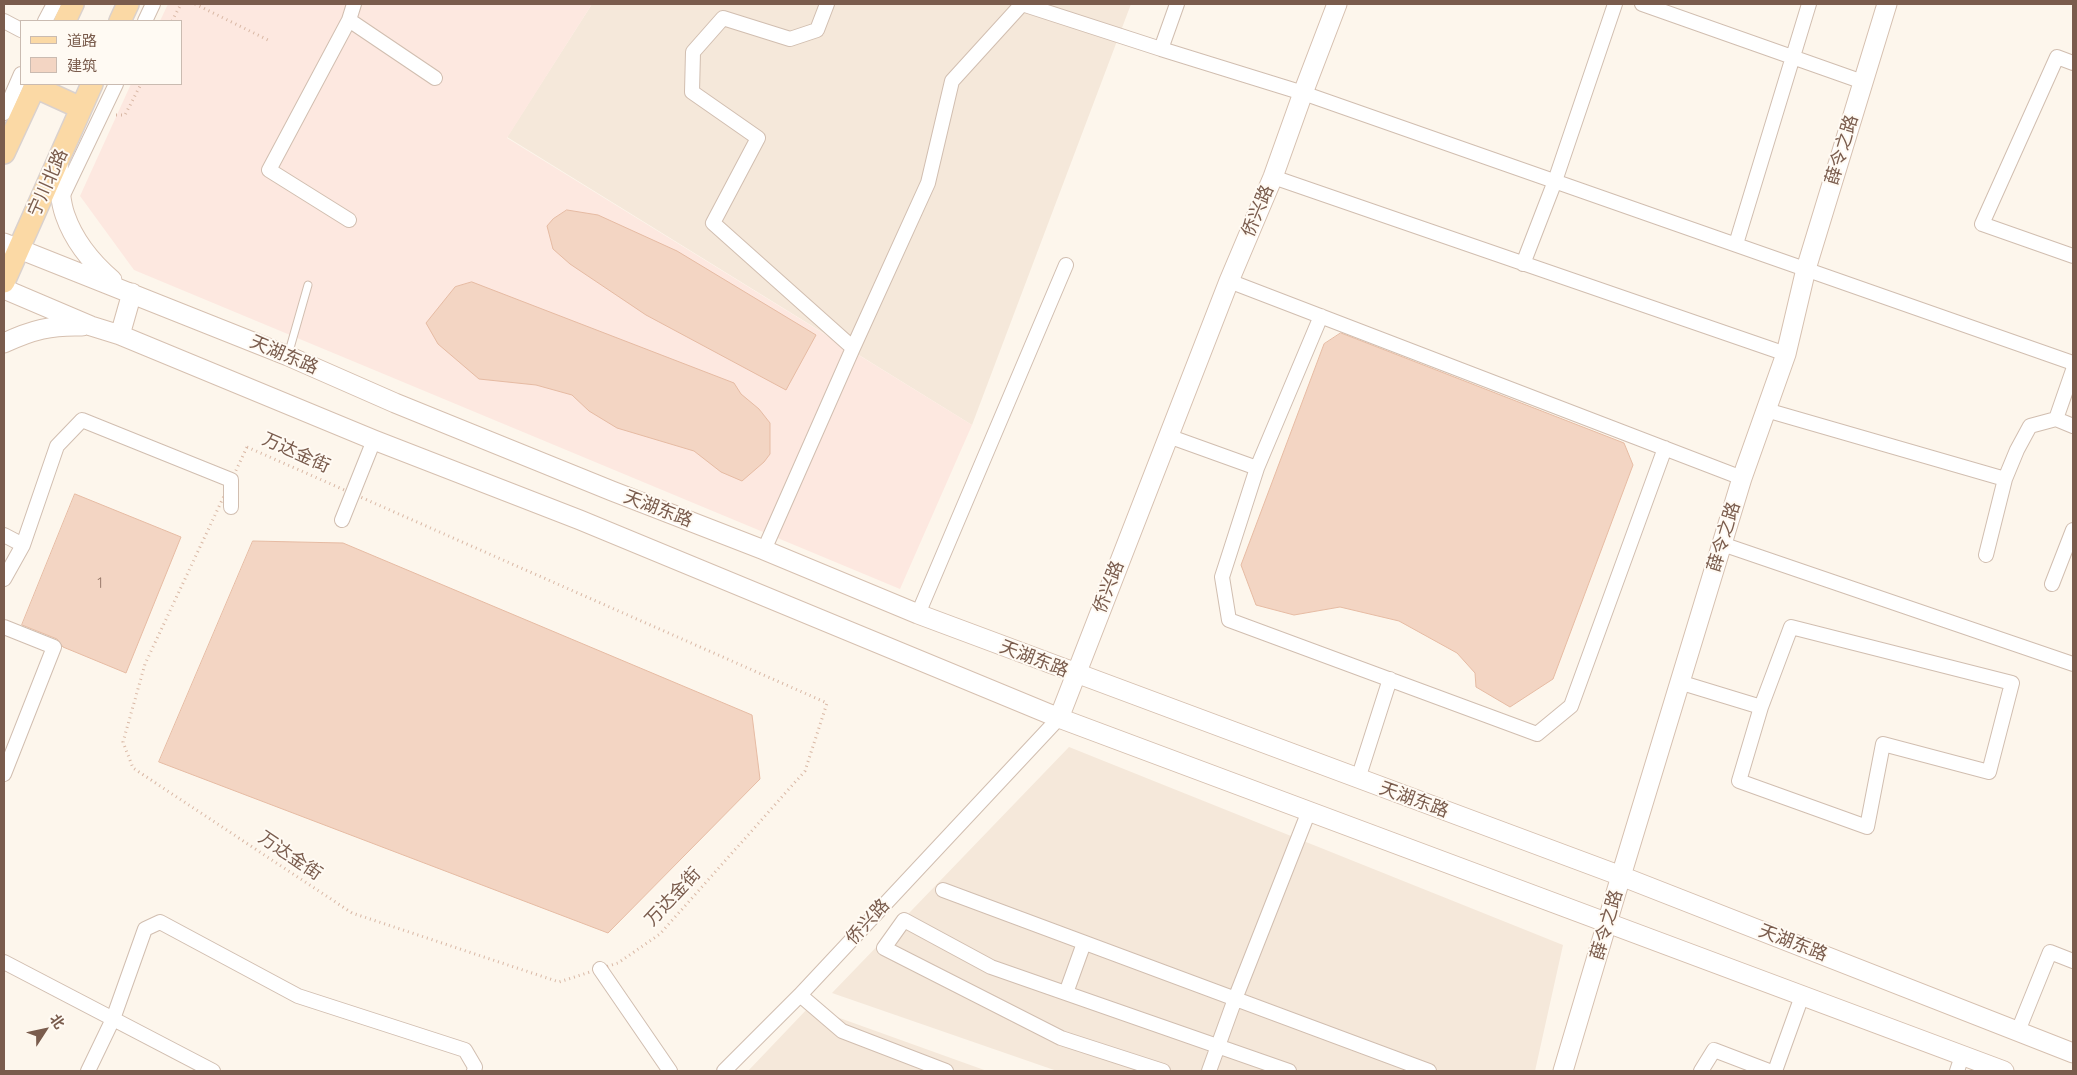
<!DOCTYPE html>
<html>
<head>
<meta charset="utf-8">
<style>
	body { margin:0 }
	#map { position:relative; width:2077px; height:1075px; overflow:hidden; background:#fdf6ec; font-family:Quicksand,"Noto Sans SC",sans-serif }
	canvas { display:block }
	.frame { position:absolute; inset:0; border:5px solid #7a5c4d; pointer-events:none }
	.legend { position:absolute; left:20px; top:20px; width:162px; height:65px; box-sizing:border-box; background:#fffaf3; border:1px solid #cabbb1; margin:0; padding:6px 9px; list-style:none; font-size:15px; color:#7a5c4d }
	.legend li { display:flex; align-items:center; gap:10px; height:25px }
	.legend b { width:25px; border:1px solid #cabbb1 }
	.north { position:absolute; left:20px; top:1005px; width:50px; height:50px; -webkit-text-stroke:4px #fffaf3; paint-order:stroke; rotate:55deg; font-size:14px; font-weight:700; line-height:20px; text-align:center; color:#7a5c4d }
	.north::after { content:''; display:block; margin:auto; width:18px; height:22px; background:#7a5c4d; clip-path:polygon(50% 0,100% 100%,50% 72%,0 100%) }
</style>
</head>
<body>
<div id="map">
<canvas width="2077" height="1075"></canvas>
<div class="frame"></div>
<ul class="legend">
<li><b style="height:6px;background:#fbd9a5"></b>道路</li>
<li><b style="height:14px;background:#f3d5c3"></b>建筑</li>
</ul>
<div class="north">北</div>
</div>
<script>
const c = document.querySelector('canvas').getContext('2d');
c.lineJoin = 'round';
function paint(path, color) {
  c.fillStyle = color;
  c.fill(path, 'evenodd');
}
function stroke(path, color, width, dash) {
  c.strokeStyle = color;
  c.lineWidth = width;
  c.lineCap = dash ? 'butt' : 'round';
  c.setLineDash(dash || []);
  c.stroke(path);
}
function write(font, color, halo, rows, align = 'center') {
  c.font = font + ' Quicksand,"Noto Sans SC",sans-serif';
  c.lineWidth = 4;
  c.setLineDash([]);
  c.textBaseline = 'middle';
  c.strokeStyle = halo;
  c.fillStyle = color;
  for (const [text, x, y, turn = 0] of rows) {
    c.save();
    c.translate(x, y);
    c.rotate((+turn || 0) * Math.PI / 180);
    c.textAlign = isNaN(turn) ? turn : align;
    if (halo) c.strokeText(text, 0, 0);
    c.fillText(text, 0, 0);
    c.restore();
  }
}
const residential = new Path2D(`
	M592 4H1131L972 425 507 137Z
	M1069 747 1563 945 1535 1071H1057L832 993Z
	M809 1007 987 1071H748Z`);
const commercial = new Path2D(`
	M168 4H592L507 138 972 425 900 589 134 270 80 196 131 84H181V21H160Z`);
const building = new Path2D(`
	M567 210 598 215 677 251 816 335 786 390 646 315 570 264 553 249 547 226 553 219Z
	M472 282 734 383 741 394 759 409 770 423V454L764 462 742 481 721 472 694 451 617 428 589 411 572 395 536 385 479 379 438 344 426 323 455 287Z
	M1341 333 1624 443 1633 465 1553 679 1510 707 1476 687 1475 673 1457 653 1399 621 1340 607 1294 615 1256 605 1241 565 1324 344Z
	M75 494 181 537 126 673 63 647 57 639 22 625Z
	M253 541 343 543 752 715 760 779 608 933 159 762Z`);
const path = new Path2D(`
	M195 4 268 40
	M172 21 181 4
	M116 115H125L141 84
	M247 447 827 703 805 771 660 934 618 963 559 982 352 913 133 768 123 742 145 664Z`);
const lane = new Path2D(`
	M288 355 308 285`);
const street = new Path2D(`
	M354 4 349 20 435 78
	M827 4 817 30 790 39 723 18 693 52 692 92 758 138 713 223 853 348
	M1177 4 1161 49 1303 93 2073 363
	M1642 4 1863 82
	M4 21 21 30
	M45 21 54 4
	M145 21 153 4
	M2073 63 2057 57 1982 224 2073 256
	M4 113 21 74
	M1273 177 1786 354
	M62 197 116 84
	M349 220 269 170 349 20
	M1736 244 1809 4
	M1523 264 1555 181 1615 4
	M1229 281 1742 478
	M1766 410 2005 479 2017 450 2030 426 2056 419 2073 426
	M2056 419 2073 370
	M1168 436 1257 468 1222 577 1229 620 1537 734 1571 706 1665 448
	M1257 468 1321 316
	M342 520 374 440
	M4 535 23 545
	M1722 544 2073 664
	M764 550 853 348 928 183 952 81 1022 4 1161 49
	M1986 555 2005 479
	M4 579 23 545 57 446 82 420 231 480V507
	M2052 584 2073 530
	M918 614 1066 265
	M4 627 54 647 4 774
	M1679 682 1761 707 1791 627 2012 683 1989 772 1883 744 1867 827 1739 781 1761 707
	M1358 779 1390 679
	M943 890 1429 1071
	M4 962 213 1071
	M600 969 670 1071
	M1066 993 1084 943
	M800 995 842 1031 946 1071
	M2018 1031 2050 952 2073 961
	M88 1071 113 1019 145 929 160 922 298 996 465 1050 475 1067 474 1071
	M724 1071 800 995 1059 718
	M1163 1071 1061 1038 884 948 904 920 991 967 1289 1071
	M1209 1071 1235 999 1309 811
	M1701 1071 1714 1050 1769 1071
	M1775 1071 1802 996
	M1957 1071 1962 1056`);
const secondary = new Path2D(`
	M58 161C59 178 59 198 65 215 74 241 91 262 112 280
	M4 243 288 356 395 403 612 491 764 550 918 614 1621 876 2073 1053
	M4 289 91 326 120 335 374 440 580 520 1059 718 2004 1071
	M120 335 132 293
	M4 343C32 330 51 325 82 326
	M1059 718 1229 281 1273 177 1303 93 1337 4
	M1563 1071 1621 876 1742 478 1786 354 1806 269 1887 4`);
const primary = new Path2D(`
	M65 21 73 4
	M120 21 128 4
	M35 87 81 108
	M4 153 36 84
	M4 282 92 84`);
const numberNames = [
	["1",100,583]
];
const streetNames = [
	["薛令之路",1842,150,-73],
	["宁川北路",48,183,-66],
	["侨兴路",1258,211,-67],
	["天湖东路",284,355,23],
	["万达金街",296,453,24],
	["天湖东路",658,509,21],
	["薛令之路",1724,537,-73],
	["侨兴路",1109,587,-69],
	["天湖东路",1034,659,21],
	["天湖东路",1414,800,20],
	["万达金街",290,856,34],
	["万达金街",673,897,-47],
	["侨兴路",868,922,-47],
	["薛令之路",1607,925,-74],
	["天湖东路",1793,943,21]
];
paint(residential, '#f5e8da');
paint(commercial, '#fde8e0');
paint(building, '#f3d5c3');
stroke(building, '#e6bba3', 1);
stroke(lane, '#d1beb0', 9);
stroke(street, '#d1beb0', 16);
stroke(secondary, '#d6c0b0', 21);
stroke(primary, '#dad1cd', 24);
stroke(path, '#d9b8a5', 3, [1, 4]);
stroke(lane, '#fff', 7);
stroke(street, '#fff', 14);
stroke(secondary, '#fff', 19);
stroke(primary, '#fbd9a5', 21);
write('15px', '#987a6a', null, numberNames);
write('18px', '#7a5c4d', '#fffaf3', streetNames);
</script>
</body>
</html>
